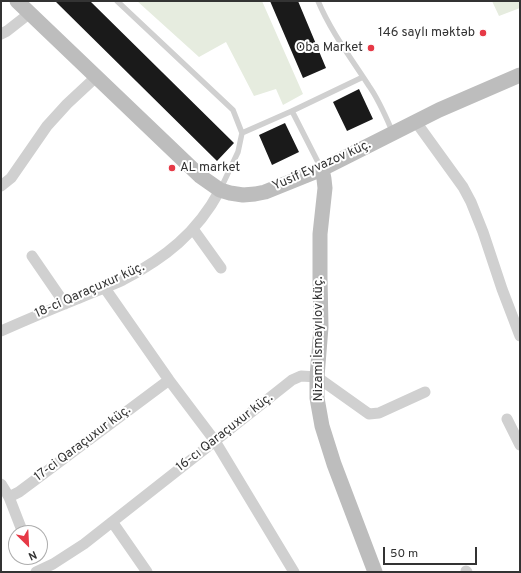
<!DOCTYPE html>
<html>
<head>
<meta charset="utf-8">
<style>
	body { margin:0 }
	#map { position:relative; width:521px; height:573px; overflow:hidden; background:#fff; font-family:Overpass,sans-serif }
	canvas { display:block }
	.frame { position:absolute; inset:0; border:2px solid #333; pointer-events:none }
	.north { position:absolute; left:8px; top:525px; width:40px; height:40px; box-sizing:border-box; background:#fff; border:1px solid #adadad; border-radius:50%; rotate:156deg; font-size:11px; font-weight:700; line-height:16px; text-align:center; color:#333 }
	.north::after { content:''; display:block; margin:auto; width:14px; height:18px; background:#e63946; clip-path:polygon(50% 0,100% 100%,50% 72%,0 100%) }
	.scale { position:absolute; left:383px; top:547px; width:94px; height:18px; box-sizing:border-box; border:2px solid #333; border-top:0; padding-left:5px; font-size:12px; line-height:14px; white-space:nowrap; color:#333; -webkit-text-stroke:3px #fff; paint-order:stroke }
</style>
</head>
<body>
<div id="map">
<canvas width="521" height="573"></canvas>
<div class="frame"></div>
<div class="north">N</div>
<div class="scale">50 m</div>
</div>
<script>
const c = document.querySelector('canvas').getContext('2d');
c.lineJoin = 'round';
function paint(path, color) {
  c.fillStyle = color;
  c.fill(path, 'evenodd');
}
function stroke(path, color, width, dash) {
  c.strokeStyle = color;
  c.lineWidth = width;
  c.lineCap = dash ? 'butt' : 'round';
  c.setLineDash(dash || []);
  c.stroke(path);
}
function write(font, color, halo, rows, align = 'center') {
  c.font = font + ' Overpass,sans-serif';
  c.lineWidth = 4;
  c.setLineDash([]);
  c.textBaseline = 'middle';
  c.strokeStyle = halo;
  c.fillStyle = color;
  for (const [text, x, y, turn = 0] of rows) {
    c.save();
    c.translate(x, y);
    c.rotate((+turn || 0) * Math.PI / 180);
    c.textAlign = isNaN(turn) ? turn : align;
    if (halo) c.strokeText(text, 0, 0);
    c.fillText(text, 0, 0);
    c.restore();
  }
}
const green = new Path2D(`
	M137 1H262L303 94 283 105 276 89 254 96 226 42 199 57Z
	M492 1H520V8L499 16Z`);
const building = new Path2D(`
	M55 1H90L234 143 217 161Z
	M270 1H298L326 68 303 78Z
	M359 89 373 119 347 131 333 102Z
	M285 123 299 152 272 165 259 135Z`);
const lane = new Path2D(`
	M117 1 233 110 242 133 238 152 220 190
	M318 1C331 32 351 58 369 86 379 100 386 117 393 133
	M292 111 321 168
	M242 133 292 111 363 77`);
const street = new Path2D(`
	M1 34 7 31 30 13
	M416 122 463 187 471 202 483 232 502 289 520 336
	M1 186 11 178 47 126 67 104 96 77
	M193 229 221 268
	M32 256 65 304
	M104 287 169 380 215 441 294 572
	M1 331C26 320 52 309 77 299 92 292 108 287 123 280 165 258 197 233 220 190
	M507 419 520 445
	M1 484 9 497 19 492 169 380
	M9 497 23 533
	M113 523 147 572
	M466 571 467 572
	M36 572 53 564 84 544 215 441 292 380 301 376 317 377 369 414 379 413 425 392`);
const secondary = new Path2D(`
	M17 1 200 176 220 190 230 193 243 195 255 194 265 192 322 169 439 110 520 75
	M322 169 324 179 325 188 320 234V278L321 327 317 377V398L322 426 334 464 375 572`);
const markers = [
	[483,33,4,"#e63946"],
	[371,48,4,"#e63946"],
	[172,168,4,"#e63946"]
];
const poiNames = [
	["146 saylı məktəb",475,33],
	["Oba Market",363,48],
	["AL market",180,168,"left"]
];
const streetNames = [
	["Yusif Eyvazov küç.",322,166,-24],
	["18-ci Qaraçuxur küç.",90,291,-24],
	["Nizami İsmayılov küç.",319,339,-90],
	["16-cı Qaraçuxur küç.",225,433,-38],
	["17-ci Qaraçuxur küç.",83,444,-37]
];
paint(green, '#e6ecdf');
paint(building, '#1a1a1a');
stroke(lane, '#d0d0d0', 5.5);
stroke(street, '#d0d0d0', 11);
stroke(secondary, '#bdbdbd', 15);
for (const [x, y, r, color] of markers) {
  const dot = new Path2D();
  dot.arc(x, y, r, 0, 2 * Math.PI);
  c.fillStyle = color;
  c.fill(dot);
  stroke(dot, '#fff', 1.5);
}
write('13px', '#333', '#fff', poiNames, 'right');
write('13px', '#333', '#fff', streetNames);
</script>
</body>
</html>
